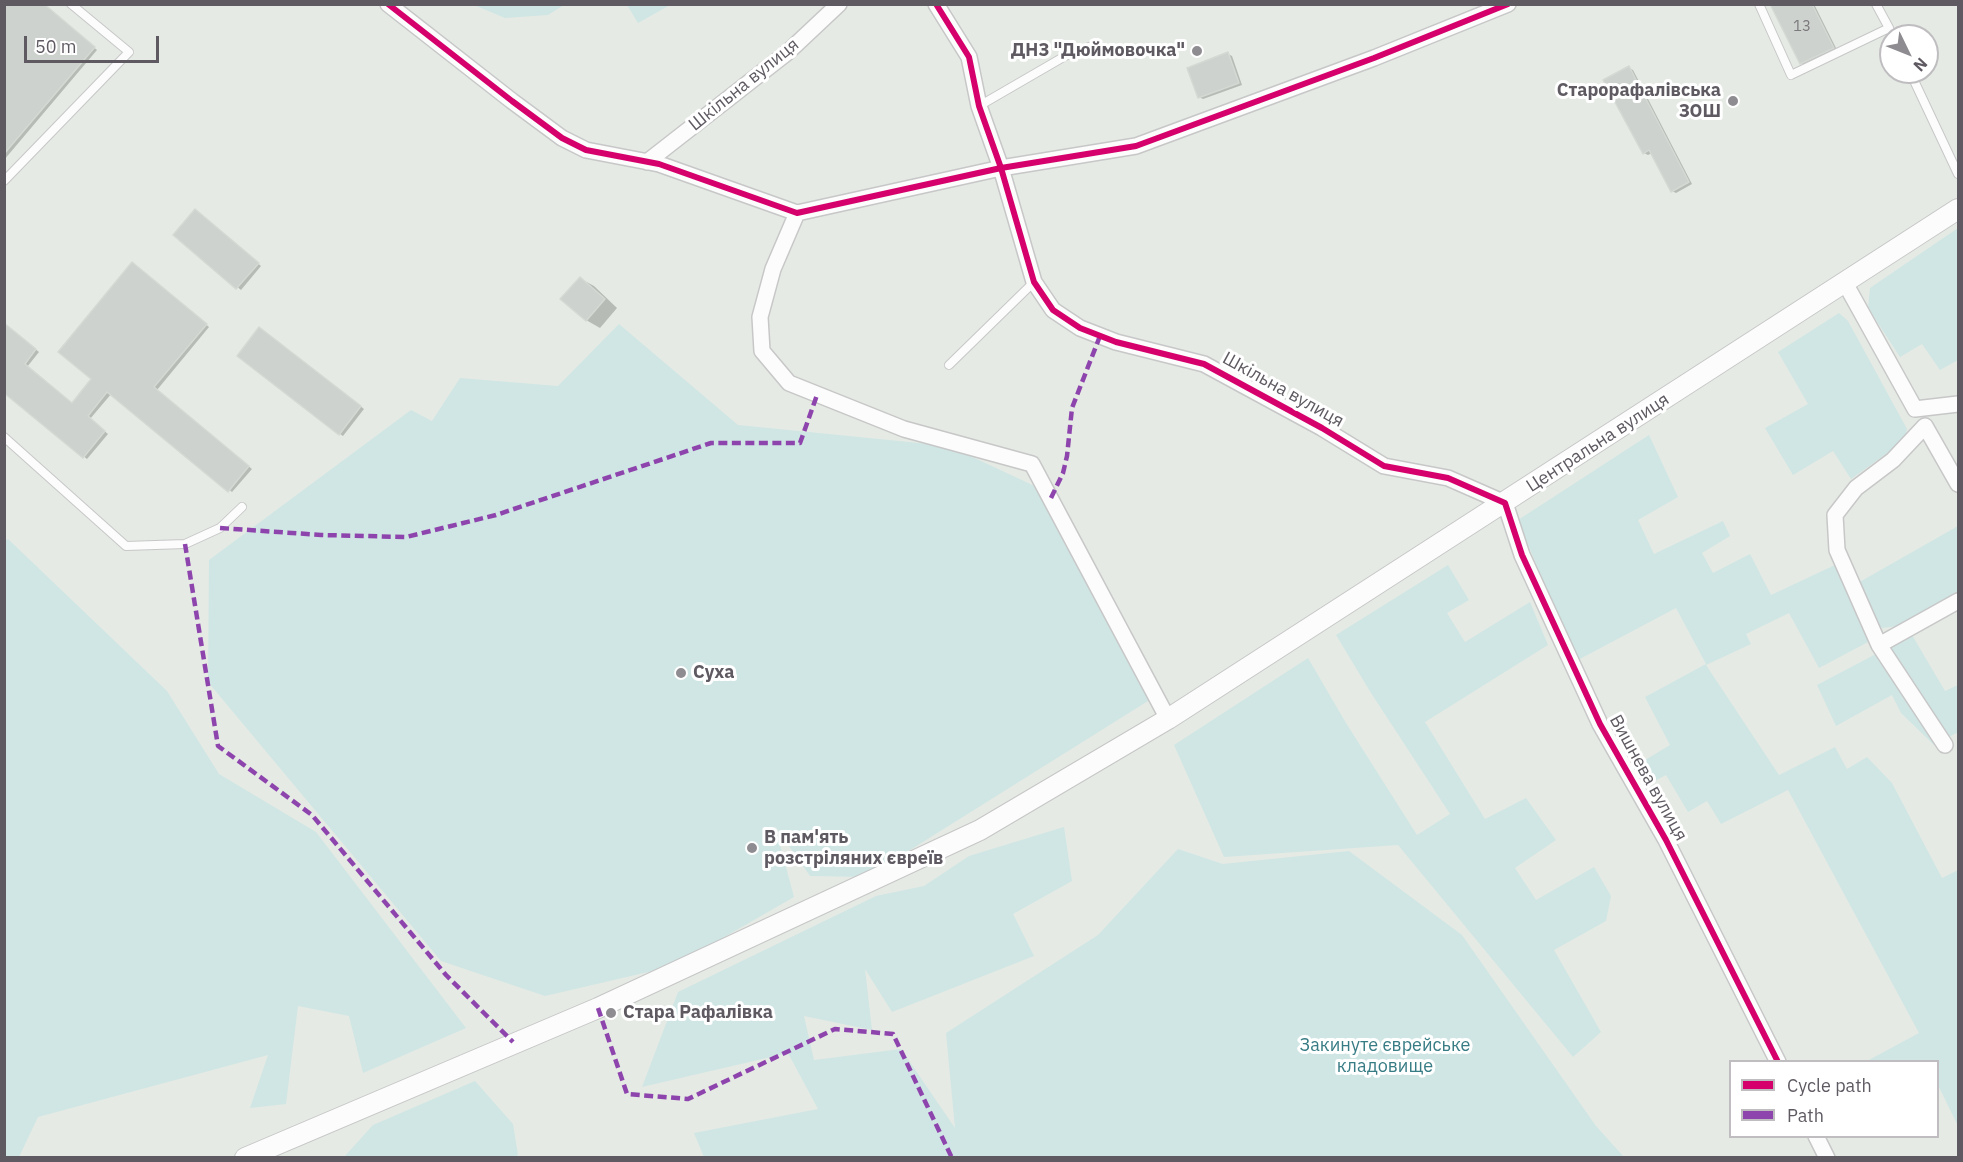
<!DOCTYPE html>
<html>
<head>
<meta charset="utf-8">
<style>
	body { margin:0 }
	#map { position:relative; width:1963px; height:1162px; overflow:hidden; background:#e5eae4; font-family:"IBM Plex Sans",sans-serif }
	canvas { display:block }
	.frame { position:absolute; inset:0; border:6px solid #5f5a62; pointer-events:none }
	.legend { position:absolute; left:1729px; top:1060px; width:210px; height:78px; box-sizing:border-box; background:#fff; border:2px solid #bfbdc0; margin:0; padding:8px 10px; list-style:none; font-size:18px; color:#5f5a62 }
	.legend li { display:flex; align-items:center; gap:12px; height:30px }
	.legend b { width:30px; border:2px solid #bfbdc0 }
	.north { position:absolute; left:1879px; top:24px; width:60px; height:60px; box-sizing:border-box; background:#fff; border:2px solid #bfbdc0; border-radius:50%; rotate:133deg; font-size:16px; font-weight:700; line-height:24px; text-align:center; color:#5f5a62 }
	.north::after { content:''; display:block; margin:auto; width:21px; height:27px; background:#8e8c90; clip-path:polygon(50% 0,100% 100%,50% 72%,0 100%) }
	.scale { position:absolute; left:24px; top:36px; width:135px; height:27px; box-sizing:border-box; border:3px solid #5f5a62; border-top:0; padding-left:8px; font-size:18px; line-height:21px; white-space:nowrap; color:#5f5a62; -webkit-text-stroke:4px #fff; paint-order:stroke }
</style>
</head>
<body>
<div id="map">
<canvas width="1963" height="1162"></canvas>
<div class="frame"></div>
<ul class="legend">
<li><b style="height:8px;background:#d6006c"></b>Cycle path</li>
<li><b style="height:8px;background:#8e44ad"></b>Path</li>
</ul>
<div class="north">N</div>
<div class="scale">50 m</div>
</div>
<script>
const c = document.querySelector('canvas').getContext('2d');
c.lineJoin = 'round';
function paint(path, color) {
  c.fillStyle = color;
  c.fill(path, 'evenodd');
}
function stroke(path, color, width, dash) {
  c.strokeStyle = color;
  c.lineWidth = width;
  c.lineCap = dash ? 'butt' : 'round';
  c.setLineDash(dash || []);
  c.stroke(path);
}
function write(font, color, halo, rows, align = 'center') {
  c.font = font + ' "IBM Plex Sans",sans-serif';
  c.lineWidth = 6;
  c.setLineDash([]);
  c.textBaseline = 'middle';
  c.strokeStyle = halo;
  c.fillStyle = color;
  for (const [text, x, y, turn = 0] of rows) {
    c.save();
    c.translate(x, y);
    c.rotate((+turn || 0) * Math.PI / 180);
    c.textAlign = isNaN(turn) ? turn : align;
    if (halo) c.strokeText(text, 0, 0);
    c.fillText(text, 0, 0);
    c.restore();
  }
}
const green = new Path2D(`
	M474 5H564L548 15 505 18Z
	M627 5H670L638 23Z
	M1958 228V360L1940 370 1922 344 1900 357 1868 308 1870 288Z
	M1839 313 1848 321 1907 429 1904 441 1851 479 1833 451 1793 475 1765 428 1808 404 1778 352Z
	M619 324 738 425 949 446 1056 496 1156 696 867 877 810 876 775 826 794 897 674 966 545 996 441 961 208 682 209 560 411 410 432 421 460 378 558 386Z
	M1649 435 1678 497 1638 520 1654 554 1723 521 1730 536 1702 553 1713 573 1750 554 1771 595 1835 565 1870 641 1819 668 1789 613 1746 634 1751 644 1706 665 1779 775 1835 747 1847 769 1867 757 1892 783 1942 878 1958 870V1126L1938 1085V1062L1867 1061 1919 1033 1788 790 1721 824 1707 801 1688 812 1666 775 1643 787 1632 768 1670 745 1645 697 1706 664 1676 608 1576 661 1518 520Z
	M1958 526V594L1900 626 1881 628 1856 584Z
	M8 539 167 691 219 774 316 832 466 1028 363 1073 349 1016 298 1006 286 1104 250 1108 268 1055 38 1117 19 1157H5L4 541Z
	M1448 565 1469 600 1447 613 1465 642 1530 602 1548 645 1425 722 1485 819 1526 798 1556 840 1515 868 1536 900 1594 867 1611 896 1606 921 1554 950 1601 1032 1573 1057 1398 845 1224 857 1174 745 1308 658 1346 723 1417 835 1450 814 1371 693 1336 635Z
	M1912 635 1945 691 1958 685V732L1934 745 1901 713 1892 695 1836 726 1817 685Z
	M1064 827 1072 881 1013 914 1034 956 892 1012 865 969 872 1030 804 1016 814 1060 901 1049 955 1128 946 1033 1098 935 1178 849 1223 864 1349 851 1462 935 1596 1126 1624 1157H704L694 1133 818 1109 788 1053 642 1087 678 992 876 896 924 886 969 856Z
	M475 1081 513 1124 518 1155 512 1158 344 1157 373 1125Z`);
const shadow = new Path2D(`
	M4 4H43L97 50 4 160Z
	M1772 4H1814L1837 50 1805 65 1801 63Z
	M1228 54 1232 56 1242 85 1203 99 1199 97Z
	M1629 68 1633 70 1692 184 1676 193 1672 191 1652 153 1648 155 1644 153Z
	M199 213 261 266 241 290 175 235Z
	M137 266 209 327 157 390 252 469 232 492 112 393 90 419 108 434 87 459 4 391V324L39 352 27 367 73 404 93 379Z
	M581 279 594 286 617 308 600 328 586 320Z
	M264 331 364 409 343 436 340 434Z`);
const building = new Path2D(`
	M4 4H44L95 47 4 154Z
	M1770 4H1812L1834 48 1800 64Z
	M1228 52 1239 83 1198 98 1187 68Z
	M1629 66 1689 182 1671 192 1649 150 1643 154 1603 80Z
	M195 209 259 263 236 289 173 235Z
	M132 262 207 324 154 387 249 466 228 492 107 392 88 416 105 431 83 458 4 393V323L36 349 25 364 72 403 91 379 58 352Z
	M580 277 605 299 586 321 560 299Z
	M259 327 361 406 339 435 237 356Z`);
const lane = new Path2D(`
	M1759 4 1791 75 1889 28 1892 36
	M1876 4 1889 28
	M1910 72 1958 174
	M979 106 1067 55 1092 46
	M4 181 129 52 71 4
	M949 365 1034 282
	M4 437 126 546 185 544 220 528 242 507`);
const street = new Path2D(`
	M388 4 512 101 562 138 586 150 659 164 797 213
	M936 4 969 57 979 106 1001 168 1034 282 1053 310 1080 328 1116 342 1204 364 1322 428 1384 466 1448 478 1505 503 1522 555 1600 724 1666 840 1778 1062
	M647 162 788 52 839 4
	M797 213 1001 168 1136 146 1374 58 1508 4
	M797 213 773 269 760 317 762 351 789 383 904 429 1032 464 1168 719
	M1845 283 1915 409 1958 404
	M1879 645 1958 601
	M1945 745 1879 645 1837 550 1835 515 1856 488 1893 460 1925 426 1958 484
	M1816 1136 1827 1158`);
const secondary = new Path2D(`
	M245 1158 598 1008 980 830 1168 719 1958 209`);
const quiet = new Path2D(`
	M1051 498 1063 473 1067 456 1072 408 1100 336
	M220 528 321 535 406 537 496 515 711 443H800L817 395
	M185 544 218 746 312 815 446 975 513 1042
	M598 1008 627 1094 688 1099 835 1029 893 1034 952 1158`);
const cycleway = new Path2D(`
	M388 4 512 101 562 138 586 150 659 164 797 213 1001 168 1136 146 1374 58 1508 4
	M936 4 969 57 979 106 1001 168 1034 282 1053 310 1080 328 1116 342 1204 364 1322 428 1384 466 1448 478 1505 503 1522 555 1600 724 1666 840 1778 1062`);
const markers = [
	[1197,51,6,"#8e8c90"],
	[1733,101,6,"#8e8c90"],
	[681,673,6,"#8e8c90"],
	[752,848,6,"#8e8c90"],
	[611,1013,6,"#8e8c90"]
];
const numberNames = [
	["13",1802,27]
];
const poiNames = [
	["ДНЗ \"Дюймовочка\"",1185,51,"right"],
	["Старорафалівська",1721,91,"right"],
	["ЗОШ",1721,112,"right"],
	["Суха",693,673],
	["В пам'ять",764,838],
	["розстріляних євреїв",764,859],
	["Стара Рафалівка",623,1013]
];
const streetNames = [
	["Шкільна вулиця",744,85,-39],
	["Шкільна вулиця",1283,390,29],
	["Центральна вулиця",1598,443,-33],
	["Вишнева вулиця",1648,778,61]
];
const parkNames = [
	["Закинуте єврейське",1385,1046],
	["кладовище",1385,1067]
];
paint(green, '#d0e6e4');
paint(shadow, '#0003');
paint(building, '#ced2ce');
stroke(building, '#d4d9d4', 1.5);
stroke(lane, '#c7c7c8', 10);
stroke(street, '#c7c7c8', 18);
stroke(secondary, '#c6c6c7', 22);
stroke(lane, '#fbfcfb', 8);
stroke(street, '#fbfcfb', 15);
stroke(secondary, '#fbfcfb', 20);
stroke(quiet, '#8e44ad', 4.5, [9, 4.5]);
stroke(cycleway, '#d6006c', 6);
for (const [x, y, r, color] of markers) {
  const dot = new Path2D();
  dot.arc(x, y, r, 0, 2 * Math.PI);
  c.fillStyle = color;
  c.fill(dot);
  stroke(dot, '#fff', 2);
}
write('15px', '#7c797e', null, numberNames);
write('bold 18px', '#5f5a62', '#fff', poiNames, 'left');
write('18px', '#5f5a62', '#fff', streetNames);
write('18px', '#377c84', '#fff', parkNames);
</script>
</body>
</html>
